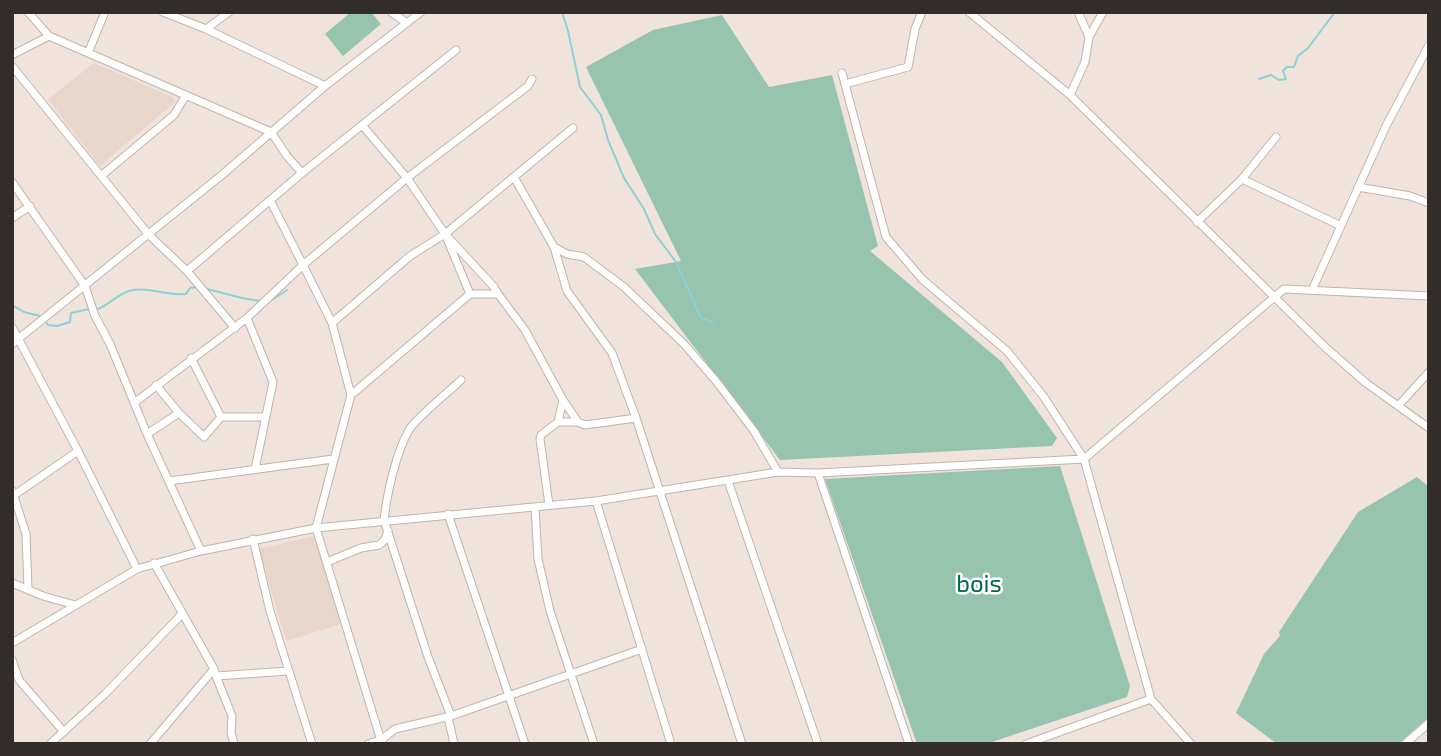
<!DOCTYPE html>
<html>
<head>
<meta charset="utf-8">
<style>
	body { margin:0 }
	#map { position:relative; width:1441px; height:756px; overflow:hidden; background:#efe3db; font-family:"Exo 2",sans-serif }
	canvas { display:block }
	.frame { position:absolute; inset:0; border:14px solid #322d2a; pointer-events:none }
</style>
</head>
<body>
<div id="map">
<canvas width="1441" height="756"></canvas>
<div class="frame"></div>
</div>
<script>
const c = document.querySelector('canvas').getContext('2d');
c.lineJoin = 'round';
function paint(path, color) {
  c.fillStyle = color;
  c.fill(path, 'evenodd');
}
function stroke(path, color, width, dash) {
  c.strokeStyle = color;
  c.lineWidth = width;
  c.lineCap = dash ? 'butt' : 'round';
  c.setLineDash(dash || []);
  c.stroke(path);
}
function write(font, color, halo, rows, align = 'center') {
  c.font = font + ' "Exo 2",sans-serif';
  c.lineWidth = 5;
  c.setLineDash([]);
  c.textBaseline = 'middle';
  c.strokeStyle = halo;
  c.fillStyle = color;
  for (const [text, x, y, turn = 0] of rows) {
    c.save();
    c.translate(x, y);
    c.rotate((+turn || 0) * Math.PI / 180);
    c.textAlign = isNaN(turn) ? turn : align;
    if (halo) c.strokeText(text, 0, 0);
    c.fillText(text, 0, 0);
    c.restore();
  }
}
const built = new Path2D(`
	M94 63 174 98 175 102 100 166 48 99Z
	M315 536 341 624 286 641 259 549Z`);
const green = new Path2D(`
	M351 12H371L381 24 343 56 325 34Z
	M722 15 769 87 832 75 878 246 870 251 1002 362 1057 438 1052 446 780 460 635 269 681 261 586 67 653 30Z
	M1060 466 1130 686 1127 697 986 744H917L825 479Z
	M1417 477 1429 487V717L1398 744H1277L1236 713 1264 654 1280 636 1279 632 1358 512Z`);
const stream = new Path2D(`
	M562 12 568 31 580 87 601 115 608 140 624 178 644 209 655 234 676 262 701 318 713 322
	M1259 79 1271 75 1279 80 1286 79 1283 71 1287 67H1294L1298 56 1308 48 1335 12
	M207 289C225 293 243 300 262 301
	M267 303 287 290
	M12 305 24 312 40 316
	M95 310C107 307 116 295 129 291 148 286 167 296 186 294L190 288 198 287
	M44 320 48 325 57 326 70 322 71 313 89 309`);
const minor = new Path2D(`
	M28 12 49 36 271 132 287 156 302 173
	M163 12 206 29 325 86
	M391 12 407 23
	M969 12 1070 95 1325 347 1366 383 1429 428
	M1078 12 1089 37
	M206 29 229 12
	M88 53 105 12
	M12 55 49 36
	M12 66 149 235 187 271 235 328
	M842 73 886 237 923 280 1007 351 1044 397 1084 459 1151 699 1191 744
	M845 84 908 67 915 29 922 12
	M1070 95 1085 62 1089 37 1103 12
	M362 125 407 178 445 234 494 287 498 294
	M101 176 174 115 186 95
	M514 177 554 247 567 254 584 257 624 287 684 344 716 381 754 431 778 472
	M1242 179 1341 226
	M12 182 85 286 95 316 110 344 147 434 201 551
	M1358 187 1410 196 1429 203
	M271 202 303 265 407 178 528 86 532 79
	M12 218 30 206
	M1197 222 1242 179 1276 137
	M445 234 470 294H498L525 330 563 400 558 422 541 435 540 439 549 505
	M554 247 567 291 612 353 636 418
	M187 271 302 173 456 50
	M1312 290 1386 126 1429 45
	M247 318 273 382 255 469
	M332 323 410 256 445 234 573 128
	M12 327 78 451 137 569
	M12 344 223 174 325 86 421 12
	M191 358 221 417
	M156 385 179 413 204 437 221 417H265
	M563 400 578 422
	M134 403 247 318 303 265 332 323 351 395
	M1398 406 1429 372
	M558 422H578L585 425 636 418 742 744
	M147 434 179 413
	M818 473 909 744
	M169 481 333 459
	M728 481 818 744
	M12 490 26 534 28 589
	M13 496 78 451
	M596 501 671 744
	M535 508 538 559 550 611 594 744
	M448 514 525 744
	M253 539 270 611 312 744
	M327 562 361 548 379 545 384 541 388 531
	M12 583 43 596 75 605
	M12 643 137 569 201 551 316 528 596 501 778 472 818 473 1084 459 1284 289 1429 296
	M12 660 19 680 64 732
	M214 669 216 676 288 671
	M216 676 232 716 231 733 234 744
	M451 716 428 657 384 520C387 494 396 452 409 430 416 418 450 391 461 380
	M448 717 454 744
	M50 744 105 694 182 614
	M150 744 214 669 154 563
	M368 744 381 740 395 729 451 716 642 649
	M382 744 316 528 351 395 470 294
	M1026 744 1151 699
	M1405 744 1429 723`);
const parkNames = [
	["bois",979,584]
];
paint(built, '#e9d6ca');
paint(green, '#97c4ae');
stroke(stream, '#8cd1d4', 2);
stroke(minor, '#c0b4ac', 9);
stroke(minor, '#fff', 7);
write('24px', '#016847', '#fff', parkNames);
</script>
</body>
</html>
